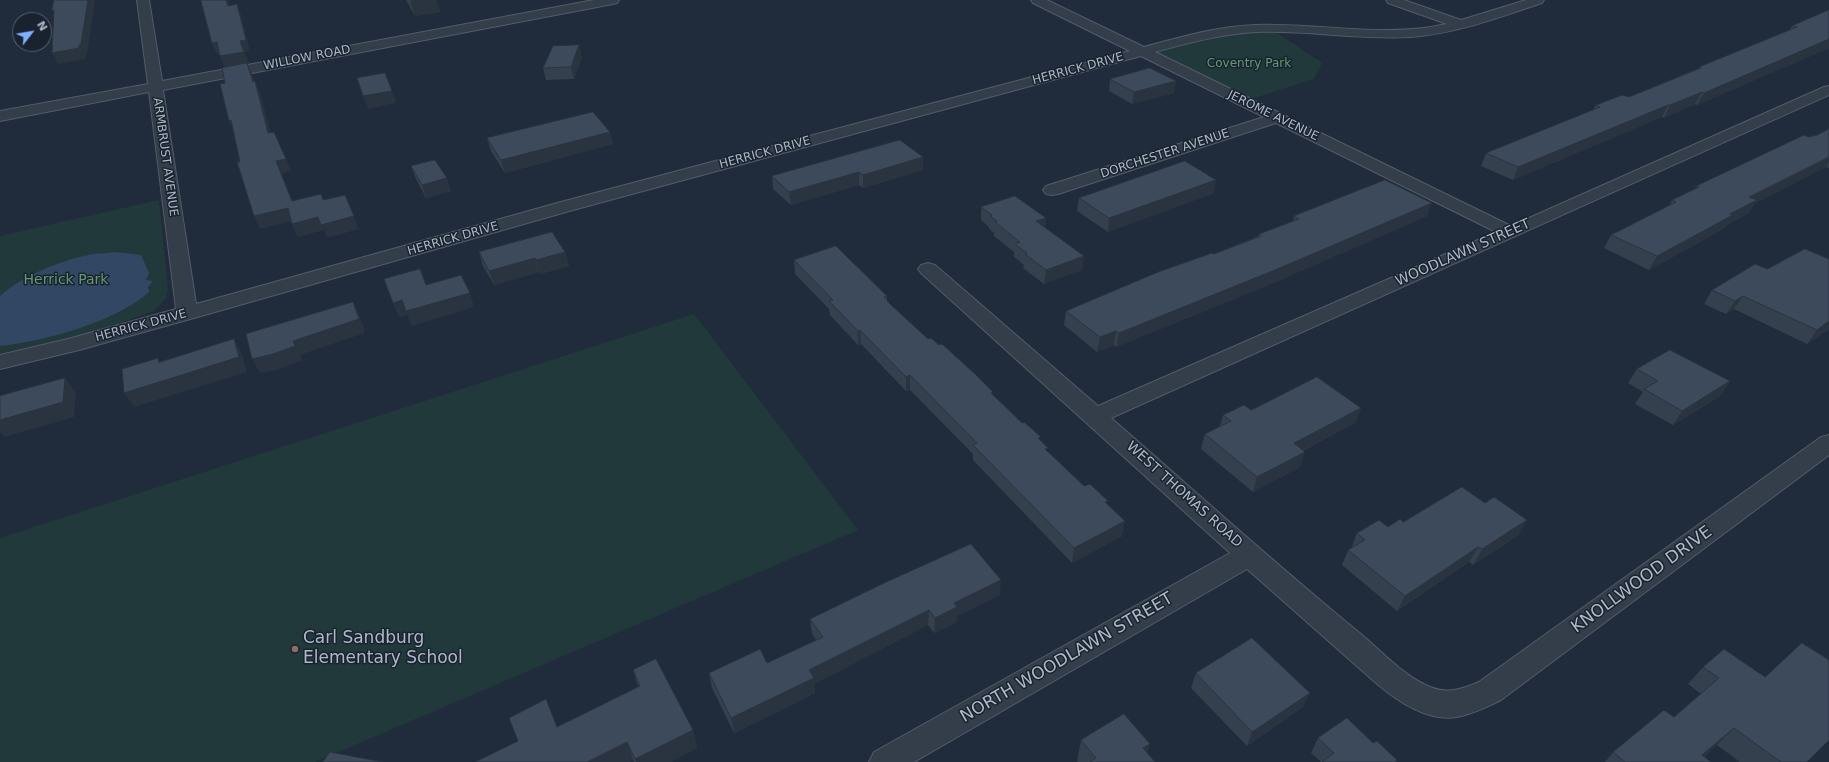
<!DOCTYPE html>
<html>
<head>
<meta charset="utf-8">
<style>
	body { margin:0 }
	#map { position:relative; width:1829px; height:762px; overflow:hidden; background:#202c3b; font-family:"DejaVu Sans",sans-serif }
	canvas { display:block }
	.north { position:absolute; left:12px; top:12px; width:40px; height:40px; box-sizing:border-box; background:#192330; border:1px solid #555f6c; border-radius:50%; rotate:59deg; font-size:11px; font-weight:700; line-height:16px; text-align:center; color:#afb8c7 }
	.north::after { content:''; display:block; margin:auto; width:14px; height:18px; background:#7db0fe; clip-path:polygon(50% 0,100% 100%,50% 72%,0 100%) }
</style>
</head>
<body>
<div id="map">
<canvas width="1829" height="762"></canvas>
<div class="north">N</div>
</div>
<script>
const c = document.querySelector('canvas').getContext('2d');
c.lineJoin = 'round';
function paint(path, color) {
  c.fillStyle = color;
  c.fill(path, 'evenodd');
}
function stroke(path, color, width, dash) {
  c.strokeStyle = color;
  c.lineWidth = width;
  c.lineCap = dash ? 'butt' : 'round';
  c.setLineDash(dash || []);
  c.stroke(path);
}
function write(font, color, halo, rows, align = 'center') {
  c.font = font + ' "DejaVu Sans",sans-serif';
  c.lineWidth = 3;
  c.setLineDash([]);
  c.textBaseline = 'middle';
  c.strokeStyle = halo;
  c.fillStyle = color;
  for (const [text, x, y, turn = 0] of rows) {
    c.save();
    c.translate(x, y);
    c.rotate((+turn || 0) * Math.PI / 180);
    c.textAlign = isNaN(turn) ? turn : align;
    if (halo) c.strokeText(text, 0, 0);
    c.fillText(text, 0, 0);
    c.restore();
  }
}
const green = new Path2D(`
	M1268 27 1322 63 1314 79 1245 101 1146 52 1206 36Z
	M159 200 168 289 166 298 154 311 89 334 0 355V236Z
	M694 314 858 530 315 762H0V538Z`);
const water = new Path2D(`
	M114 252 141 255 149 273 146 280 153 281 148 287 149 292C115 322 45 341 0 346V296C23 275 62 260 93 254 100 253 107 254 114 252Z`);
const minor = new Path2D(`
	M137 0H149L162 81 594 0H619L617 3 613 4 163 90 196 304 561 202 1130 51 1033 3 1031 0H1047L1144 47C1181 37 1218 26 1256 25 1320 23 1384 38 1447 24L1388 3 1386 0H1404L1461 20 1526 0H1544L1542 3C1500 17 1456 34 1410 37 1359 40 1307 30 1256 32 1221 34 1188 43 1155 52L1511 226 1824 87 1829 86V95L1111 418C1193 489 1273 562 1356 630 1380 649 1403 677 1433 688 1449 694 1465 688 1479 682L1821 437 1829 435V455L1501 700C1487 707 1472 714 1457 717 1428 722 1397 701 1376 683L1247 569 914 762H869L874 752 1230 553 921 273 918 269 921 265 928 263 935 265 1098 406 1496 232 1276 123 1058 194 1052 195 1046 194 1043 190 1046 186 1264 117 1141 56 573 210 194 318 79 350 0 369V355L68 339 176 309 149 92 0 121V111L148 84Z`);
const wall = new Path2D(`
	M406 0H436L440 12 415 16Z
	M1829 10V48L1697 105 1695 104 1664 118 1662 117 1513 180 1481 166 1486 153 1593 110 1596 105 1629 97 1699 68V67L1789 30 1792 26Z
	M582 57 574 79 546 80 543 68Z
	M1110 79 1176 81 1174 93 1132 104 1109 91Z
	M533 127 610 132 613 144 505 173 491 151 487 138Z
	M1829 129V168L1826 167 1755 203 1749 213 1727 225 1725 228 1649 270 1604 248 1611 235 1669 206 1672 200 1695 189 1696 186 1809 137 1817 135Z
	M923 157V170L863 188 859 185 791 205 773 189 772 176Z
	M411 166 451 191 426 198 416 179Z
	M1214 193 1108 232 1077 211 1079 198Z
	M981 207 1046 218 1045 228 1082 270 1044 284 1023 268 1024 265 1014 257V252L994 236V233L989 229V227L981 220Z
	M1294 216H1427L1271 284 1116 347 1114 345 1097 352 1064 325 1066 311 1214 254 1258 236 1259 234 1293 221Z
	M479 252H565L569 266 540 274 539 272 494 285 483 266Z
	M794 260 887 296V300L890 304 928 339 993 395 1040 440 1047 451 1084 486 1107 505 1122 536 1072 563 973 460V454L910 390 906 391 861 344 858 345 830 315 829 309 795 274Z
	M1767 269 1829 329 1807 344 1734 309 1726 314 1704 304 1712 290Z
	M1637 369 1730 381 1720 396 1673 425 1635 404 1643 392 1628 383Z
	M1361 408 1356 422 1303 451 1300 467 1253 492 1201 449 1205 434 1220 426 1223 415 1251 410Z
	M1403 522 1519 535 1473 565 1469 562 1397 611 1342 565 1348 550 1351 549 1357 533 1388 527Z
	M1000 595 957 616V622L934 633 928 625 814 684 815 693 734 733 712 688 709 673 767 663 816 640 812 634 810 619Z
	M1724 649 1807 762H1740L1717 745 1704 757 1711 762H1605L1613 752 1674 717 1701 694 1688 684 1703 667Z
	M633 670 693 730 697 748 671 762H634L633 760 629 762H475L557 727 638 687Z
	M1196 673 1303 707 1247 746 1191 688Z
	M1318 738 1373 743 1397 760 1396 762H1321L1311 753Z
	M1081 740 1150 744 1147 753 1155 762H1078L1077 761Z`);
const shadedWall = new Path2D(`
	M88 0H95L87 55 85 56V59L58 64 52 53 79 45Z
	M226 0H228L233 17 228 6Z
	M414 0H436L440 12 415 16 410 1Z
	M237 4 241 15 250 51 245 52 249 63H247L252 74 258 93 225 68 220 56 240 41Z
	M1829 39V48L1697 105 1704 93Z
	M217 42 222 53 217 54 212 43Z
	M579 45 582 57 574 79 571 67Z
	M255 81 260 93 274 145 268 133Z
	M1176 81 1174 93 1132 104 1134 92Z
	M392 91 396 103 368 109 363 96Z
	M1702 92 1695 104 1664 118 1670 105Z
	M1668 105 1662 117 1513 180 1518 167Z
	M231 120 235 132 229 121Z
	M274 132 291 171 281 174 298 214 276 161Z
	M610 132 613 144 505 173 501 160Z
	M923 157V170L863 188V175Z
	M1829 157V162L1826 167 1755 203 1749 213 1727 225 1725 228 1649 270 1657 256 1730 214 1749 197Z
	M859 172V185L791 205 789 192Z
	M447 178 451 191 426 198 422 185Z
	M1216 180 1214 193 1108 232 1109 218Z
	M345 195 359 229 327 238 324 230 298 237 292 224Z
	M1432 203 1427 216 1271 284 1116 347 1119 333Z
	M288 208 293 221 260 229 254 216Z
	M1046 218 1045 231 1036 221Z
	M565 252 569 266 540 274 536 260Z
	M1084 256 1082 270 1044 284 1046 270Z
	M535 258 539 272 494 285 489 271Z
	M470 293 474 307 412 326 407 315 399 317 393 303 402 300Z
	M1743 296 1734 309 1726 314 1735 301Z
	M353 302 360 317 365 333 300 355 302 360 280 369 260 373 252 359 293 341Z
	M1829 322V329L1807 344 1817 330Z
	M860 330 861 344 858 345V331Z
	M1116 331 1114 345 1097 352 1100 337Z
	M234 339 242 354 247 372 134 407 124 393Z
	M910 375V390L906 391V377Z
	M65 378 76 393 74 417 4 437 0 432V420Z
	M1730 381 1720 396 1673 425 1682 411Z
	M1361 408 1356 422 1289 458 1294 443Z
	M1305 452 1300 467 1253 492 1257 477Z
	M1527 520 1519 535 1473 565 1482 549Z
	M1125 521 1122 536 1072 563 1074 548Z
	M1478 547 1469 562 1397 611 1405 596Z
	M1001 580 1000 595 957 616V622L934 633 935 618 954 603Z
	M929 610 928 625 814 684 815 693 734 733 731 718 809 670Z
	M1310 693 1303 707 1247 746 1252 732Z
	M1734 728 1717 745 1698 762 1702 755Z
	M693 730 697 748 671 762H636L635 759Z
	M627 742 633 760 629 762H587Z
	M1150 744 1145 762 1143 748Z`);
const building = new Path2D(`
	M54 0H88L81 44 79 45V48L52 53 54 10 52 11Z
	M201 0H226L228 6 237 4 246 40 240 41 244 52 220 56 217 42 212 43Z
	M1829 10V39L1704 93 1702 92 1670 105H1668L1518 167 1486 153 1600 107 1596 105 1622 95 1629 97 1701 68 1699 67 1797 27 1792 26Z
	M579 45 571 67 543 68 553 46Z
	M247 63 253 82 255 81 268 133 274 132 286 159 276 161 292 201 321 194 323 200 345 195 354 216 321 225 318 217 292 224 288 208 254 216 237 162H240L231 120 229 121 220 84 225 83 222 68Z
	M1150 68 1176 81 1134 92 1110 79Z
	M385 73 392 91 363 96 357 78Z
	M593 112 610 132 501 160 487 138Z
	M1829 129V157L1749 197 1757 200 1730 214 1733 215 1657 256 1611 235 1676 202 1672 200 1699 187 1696 186 1804 135 1809 137 1817 135Z
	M900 140 923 157 863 175 859 172 789 192 772 176Z
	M435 160 447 178 422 185 411 166Z
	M1185 161 1216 180 1109 218 1079 198Z
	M1385 180 1432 203 1275 270 1119 333 1116 331 1100 337 1066 311 1158 272 1212 253 1214 254 1261 236 1259 234 1299 219 1294 216Z
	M1015 196 1046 218 1036 221 1084 256 1046 270 1025 254 1027 253 1015 244 1020 242 995 222 997 221 990 216 992 215 981 207Z
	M552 232 565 252 536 260 535 258 489 271 479 252Z
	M836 246 887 296 884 297 890 304 928 339 931 338 939 345 942 344 975 374 993 392 991 393 1022 423 1024 422 1041 437 1038 438 1048 448 1045 449 1084 486 1090 484 1108 501 1105 502 1125 521 1074 548 973 445 977 443 910 375 906 377 860 330 858 331 829 301 833 300 794 260Z
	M1805 249 1829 259V321L1817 330 1743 296 1735 301 1712 290 1755 264 1767 269Z
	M420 269 426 285 461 275 470 293 406 311 402 300 393 303 384 279Z
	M353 302 359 319 293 341 295 346 273 354 252 359 246 334Z
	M234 339 239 357 124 393 122 369 158 358 159 362Z
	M1670 350 1730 381 1682 411 1644 389 1658 381 1637 369Z
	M1317 377 1361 408 1294 443 1305 452 1257 477 1205 434 1231 421 1223 415 1244 405 1251 410Z
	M65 378 63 402 0 420V396Z
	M1462 487 1485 503 1494 497 1527 520 1482 549 1478 547 1405 596 1348 550 1365 540 1357 533 1379 520 1388 527 1400 519 1403 522Z
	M971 544 1001 580 954 603 957 607 935 618 929 610 809 670 814 678 731 718 709 673 760 649 767 663 823 637 810 619 882 584Z
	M1252 638 1310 693 1252 732 1196 673Z
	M1802 643 1829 660V740L1807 762H1781L1734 728 1702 755 1711 762H1625L1613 752 1664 710 1674 717 1719 678 1703 667 1724 649 1765 677Z
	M656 659 693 730 635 759 627 742 587 762H475L518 741 509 718 546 699 557 727 640 686 633 670Z
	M1124 714 1150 744 1143 748 1155 762H1090L1096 758 1081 740Z
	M1347 718 1373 743 1377 741 1397 760 1395 762H1322L1334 753 1318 738Z
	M330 752 383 762H323Z`);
const markers = [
	[295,649,4,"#8d6e63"]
];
const farStreetnames = [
	["WILLOW ROAD",307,58,-11],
	["HERRICK DRIVE",1078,69,-15],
	["JEROME AVENUE",1273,116,26],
	["HERRICK DRIVE",765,153,-15],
	["DORCHESTER AVENUE",1165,154,-18],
	["ARMBRUST AVENUE",165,157,82],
	["HERRICK DRIVE",453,239,-16],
	["HERRICK DRIVE",141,326,-15]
];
const farParknames = [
	["Coventry Park",1249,64]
];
const streetNames = [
	["WOODLAWN STREET",1463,253,-24],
	["WEST THOMAS ROAD",1184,495,42]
];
const parkNames = [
	["Herrick Park",66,280]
];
const nearStreetnames = [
	["KNOLLWOOD DRIVE",1642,580,-36],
	["NORTH WOODLAWN STREET",1067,658,-30]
];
const nearPoinames = [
	["Carl Sandburg",303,639],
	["Elementary School",303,659]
];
paint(green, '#22393c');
paint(water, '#324764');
stroke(minor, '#525b69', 2);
paint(minor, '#343e4b');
paint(wall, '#34404e');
paint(shadedWall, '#2a3440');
paint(building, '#3c4a5b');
stroke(building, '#2a3440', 1);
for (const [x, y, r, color] of markers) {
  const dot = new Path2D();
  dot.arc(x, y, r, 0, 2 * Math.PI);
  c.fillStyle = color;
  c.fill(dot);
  stroke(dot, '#192330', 1.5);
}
write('12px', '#afb8c7', '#192330', farStreetnames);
write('12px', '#649a70', '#192330', farParknames);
write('14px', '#afb8c7', '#192330', streetNames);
write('14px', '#649a70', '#192330', parkNames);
write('17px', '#afb8c7', '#192330', nearStreetnames);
write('17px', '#afb8c7', '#192330', nearPoinames, 'left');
</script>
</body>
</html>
